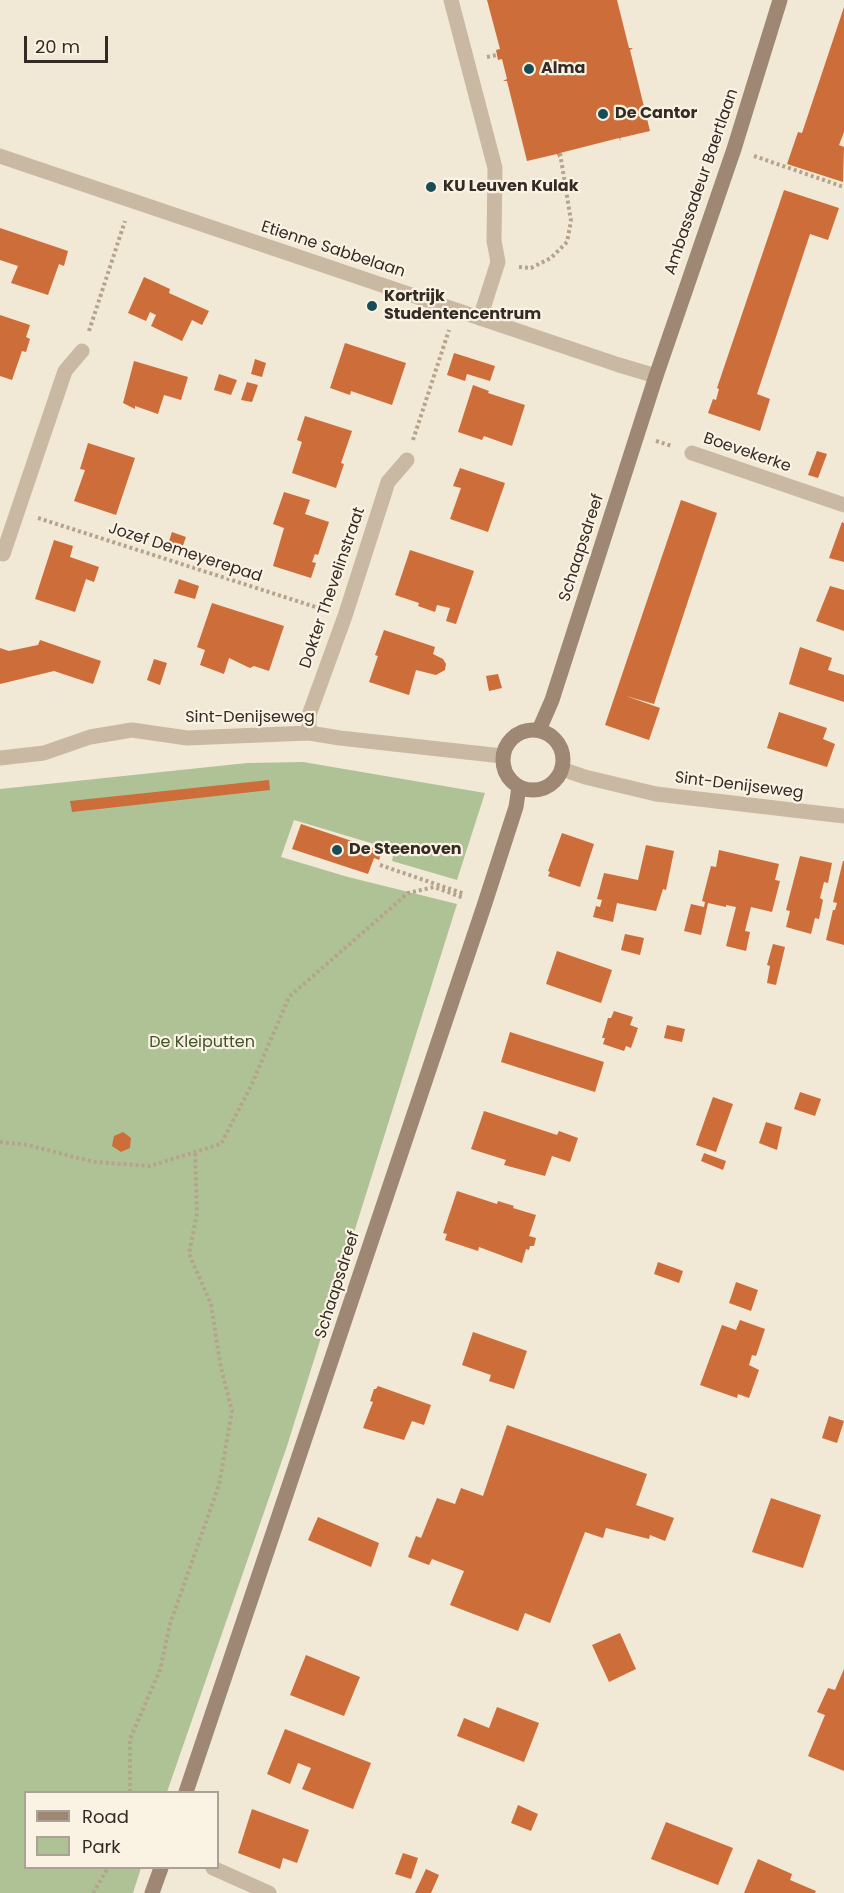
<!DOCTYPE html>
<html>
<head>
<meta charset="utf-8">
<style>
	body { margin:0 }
	#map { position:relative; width:844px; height:1893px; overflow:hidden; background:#f2e8d6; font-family:Poppins,sans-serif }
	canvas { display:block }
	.legend { position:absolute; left:24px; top:1791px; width:195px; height:78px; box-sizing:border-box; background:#faf2e3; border:2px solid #aba297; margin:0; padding:8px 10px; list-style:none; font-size:18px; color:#352b25 }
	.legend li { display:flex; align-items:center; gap:12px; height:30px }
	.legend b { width:30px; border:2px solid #aba297 }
	.scale { position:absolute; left:24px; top:36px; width:84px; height:27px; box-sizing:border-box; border:3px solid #352b25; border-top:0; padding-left:8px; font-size:18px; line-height:21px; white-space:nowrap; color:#352b25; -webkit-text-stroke:4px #faf2e3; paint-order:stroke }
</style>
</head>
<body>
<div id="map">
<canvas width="844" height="1893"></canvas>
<ul class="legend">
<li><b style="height:8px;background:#9e8773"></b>Road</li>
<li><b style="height:16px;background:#aec296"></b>Park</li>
</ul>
<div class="scale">20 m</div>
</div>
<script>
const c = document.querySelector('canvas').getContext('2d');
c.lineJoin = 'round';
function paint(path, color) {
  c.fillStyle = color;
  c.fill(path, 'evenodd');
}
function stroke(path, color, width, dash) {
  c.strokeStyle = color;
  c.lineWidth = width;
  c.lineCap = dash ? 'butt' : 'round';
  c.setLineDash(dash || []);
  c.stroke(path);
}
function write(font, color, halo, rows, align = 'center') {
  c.font = font + ' Poppins,sans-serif';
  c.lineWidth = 4.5;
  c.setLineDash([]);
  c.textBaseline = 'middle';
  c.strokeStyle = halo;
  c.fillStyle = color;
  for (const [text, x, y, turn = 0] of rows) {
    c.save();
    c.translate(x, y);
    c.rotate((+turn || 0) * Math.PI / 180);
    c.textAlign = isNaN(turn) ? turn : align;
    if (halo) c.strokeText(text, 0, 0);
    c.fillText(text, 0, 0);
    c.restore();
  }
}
const green = new Path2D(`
	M303 762 485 793 457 880 392 861 394 850 294 820 281 857 348 877 457 904 287 1446 167 1792H26V1868H141L133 1893H0V789L247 763Z`);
const building = new Path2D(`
	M487 0H617L629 48H633L630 50 650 131 620 138 621 142 619 138 560 153 559 158 557 154 527 161 507 81H503L507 79 502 59 498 60 496 50 500 49Z
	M844 7V132L839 145 844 147 843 182 787 164 798 132 802 133Z
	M784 190 839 208 828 240 810 234 757 394 770 399 760 431 708 413 713 399 716 400 719 389 717 388Z
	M0 228 68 251 64 266 59 264 48 295 11 283 18 266 0 260Z
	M144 277 170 289 169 293 209 311 202 325 192 320 182 341 151 326 156 315 150 312 146 321 128 313Z
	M0 315 30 325 26 337 30 339 26 352 22 351 12 380 0 376Z
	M345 343 406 363 392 405 351 391 350 395 330 388Z
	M454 353 495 366 490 381 467 374 465 381 447 375Z
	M255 359 266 363 262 377 251 374Z
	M134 361 188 377 181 400 164 395 158 414 135 406V409L123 403Z
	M219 374 237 380 231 395 214 390Z
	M247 382 258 385 252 402 241 400Z
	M473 385 489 391 488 393 525 405 512 446 484 436 482 440 458 432Z
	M305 416 352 431 341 463 344 464 336 488 292 473 302 442 297 440Z
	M88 443 135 458 116 515 74 501 85 470 80 469Z
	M817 451 827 454 818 478 808 475Z
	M460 468 505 483 488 532 450 519 461 488 453 486Z
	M284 492 310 500 305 514 329 522 318 555 315 554 312 562 316 563 311 578 273 566 284 528 273 524Z
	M681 500 717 513 654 704 626 696 660 708 649 740 605 725Z
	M842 522 844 523V562L829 558Z
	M172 532 186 537 181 551 167 547Z
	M54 540 73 546 70 557 99 567 94 582 86 579 75 612 35 599Z
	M410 550 474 571 456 624 446 621 450 608 437 605 435 612 418 606 419 603 395 595Z
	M179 579 199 586 195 599 174 593Z
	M830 586 844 590V631L816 621Z
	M212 603 284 626 269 671 254 666 250 668 229 658 224 674 200 665 205 650 197 647Z
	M384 630 435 647 433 654 443 659 446 664 445 670 436 675 416 670 409 695 369 682 378 656 375 655Z
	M40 640 101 661 93 684 54 671 0 684V648L9 651 38 645Z
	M800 647 832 658 828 670 844 675V702L789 684Z
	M154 659 167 663 160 685 147 680Z
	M498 674 502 688 489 691 486 676Z
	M779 712 827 728 823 739 835 744 827 767 767 748Z
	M269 780 270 790 72 812 70 801Z
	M301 824 382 851 379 860 374 858 368 874 292 849Z
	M562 833 594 844 580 887 548 876 550 872 548 871Z
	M646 845 674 851 666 890 663 889 656 911 617 903 613 922 593 917 596 906 600 907 602 900 597 899 604 873 638 880Z
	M719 850 779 864 775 880 780 881 772 912 751 907 745 931 750 932 746 951 726 946 736 907 726 905V907L708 903 701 935 684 931 691 904 704 907 705 902 702 901 711 866 716 867Z
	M800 856 832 863 828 883 824 882 820 898 823 900 819 919 815 918 811 934 786 927 790 911 786 910Z
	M843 861H844V945L826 940 833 910H835L837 903 833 902Z
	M625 934 644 938 640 955 621 950Z
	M773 944 785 947 776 985 767 983 770 966 767 965Z
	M557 951 612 970 601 1003 546 984Z
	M614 1011 633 1017 630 1025 638 1028 631 1048 626 1046 624 1051 603 1044 605 1038H602L608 1018H611Z
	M667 1025 685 1029 682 1042 664 1038Z
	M510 1032 604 1062 595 1092 501 1062Z
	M800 1092 821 1099 815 1116 794 1109Z
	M713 1097 733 1104 716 1152 696 1145Z
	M484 1111 557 1135 559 1131 578 1138 570 1162 552 1156 545 1176 504 1165 506 1160 471 1149Z
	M766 1122 782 1127 777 1150 759 1143Z
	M123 1132 131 1138 130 1148 121 1152 112 1146 114 1136Z
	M704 1153 726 1161 723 1170 701 1161Z
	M457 1191 497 1204 498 1201 514 1206 513 1208 536 1215 529 1236 536 1238 534 1246H530L529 1250 526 1249 522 1263 479 1247 478 1251 445 1240 447 1234 443 1233Z
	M658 1262 683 1271 679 1283 654 1274Z
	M736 1282 758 1290 751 1311 729 1303Z
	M740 1320 765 1329 756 1356 752 1355 749 1365 759 1370 749 1398 738 1394 737 1398 700 1385 722 1325 736 1330Z
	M473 1332 527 1351 514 1389 489 1381 491 1375 462 1365Z
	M378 1386 431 1405 424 1425 412 1421 404 1440 363 1428 373 1402 370 1401 374 1389H376Z
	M829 1416 844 1421 837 1443 822 1438Z
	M507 1425 647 1474 636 1505 674 1518 665 1541 650 1535 649 1539 606 1528 603 1538 585 1532 550 1623 525 1613 518 1631 450 1605 464 1571 432 1559 429 1565 408 1557 416 1536 421 1538 437 1498 455 1504 461 1488 483 1496Z
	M771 1498 821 1515 803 1568 752 1552Z
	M318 1517 379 1543 371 1567 308 1540Z
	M620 1633 636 1669 609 1682 592 1645Z
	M306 1655 360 1677 344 1716 290 1695Z
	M844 1669V1771L808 1756 825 1715 817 1712 828 1688 835 1690Z
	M497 1707 539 1723 524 1762 457 1736 464 1718 489 1728Z
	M285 1729 371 1763 353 1809 302 1789 311 1768 298 1763 290 1784 267 1774Z
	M518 1805 538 1814 531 1831 511 1823Z
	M252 1809 309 1830 297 1863 283 1858 280 1869 238 1853Z
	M666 1822 733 1848 718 1885 651 1859Z
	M403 1853 418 1858 411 1879 395 1874Z
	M758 1859 792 1874 790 1880 816 1891 815 1893H744Z
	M426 1869 439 1875 431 1893H415Z`);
const path = new Path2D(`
	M487 57 497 55
	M754 156 844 187
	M519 267 531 268 551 258 567 242 571 221 560 153
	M89 331 125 221
	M413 440 449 330
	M656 441 672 446
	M38 518 325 610
	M380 865 465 894
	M0 1142 28 1145 94 1162 150 1166 221 1144 251 1086 289 997 408 893 434 887 464 898
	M130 1792V1739L160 1670 170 1624 219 1485 232 1411 221 1368 211 1304 189 1254 197 1213 195 1152
	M93 1893 108 1868`);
const lane = new Path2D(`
	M451 0 495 168 494 241 498 262 480 318
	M213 1868 269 1893`);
const street = new Path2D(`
	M0 156 619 365 656 376
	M692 453 844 505
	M0 553 3 554 65 371 82 351
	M309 733V715L345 616 388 482 407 460
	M0 758 44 753 90 737 132 730 187 738 309 733 340 738 502 756
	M562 769 585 777 656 794 844 816`);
const secondary = new Path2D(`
	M503 760a30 30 0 1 1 60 0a30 30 0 1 1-60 0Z
	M539 730 552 700 656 376 734 149 780 0
	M186 1792 484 906 516 807 519 787
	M152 1893 161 1868`);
const markers = [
	[529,69,6,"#184d58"],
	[603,114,6,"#184d58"],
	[431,187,6,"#184d58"],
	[372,306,6,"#184d58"],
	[337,850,6,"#184d58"]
];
const poiNames = [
	["Alma",541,69],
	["De Cantor",615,114],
	["KU Leuven Kulak",443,187],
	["Kortrijk",384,297],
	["Studentencentrum",384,315],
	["De Steenoven",349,850]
];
const streetNames = [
	["Ambassadeur Baertlaan",702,182,-71],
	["Etienne Sabbelaan",333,250,18],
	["Boevekerke",747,453,19],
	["Schaapsdreef",582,548,-72],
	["Jozef Demeyerepad",185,553,18],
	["Dokter Thevelinstraat",333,588,-71],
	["Sint-Denijseweg",250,718],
	["Sint-Denijseweg",739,786,7],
	["Schaapsdreef",338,1285,-72]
];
const parkNames = [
	["De Kleiputten",202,1043]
];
paint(green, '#aec296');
paint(building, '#cd6d39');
stroke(path, '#b6a38c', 4, [3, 3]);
stroke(lane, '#cab9a2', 15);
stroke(street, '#cab9a2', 15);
stroke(secondary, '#9e8773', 15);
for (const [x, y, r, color] of markers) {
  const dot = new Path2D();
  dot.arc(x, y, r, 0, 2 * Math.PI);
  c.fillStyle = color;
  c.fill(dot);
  stroke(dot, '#faf2e3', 2);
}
write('bold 16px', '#352b25', '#faf2e3', poiNames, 'left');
write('16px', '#352b25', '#faf2e3', streetNames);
write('16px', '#3f5427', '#faf2e3', parkNames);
</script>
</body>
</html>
